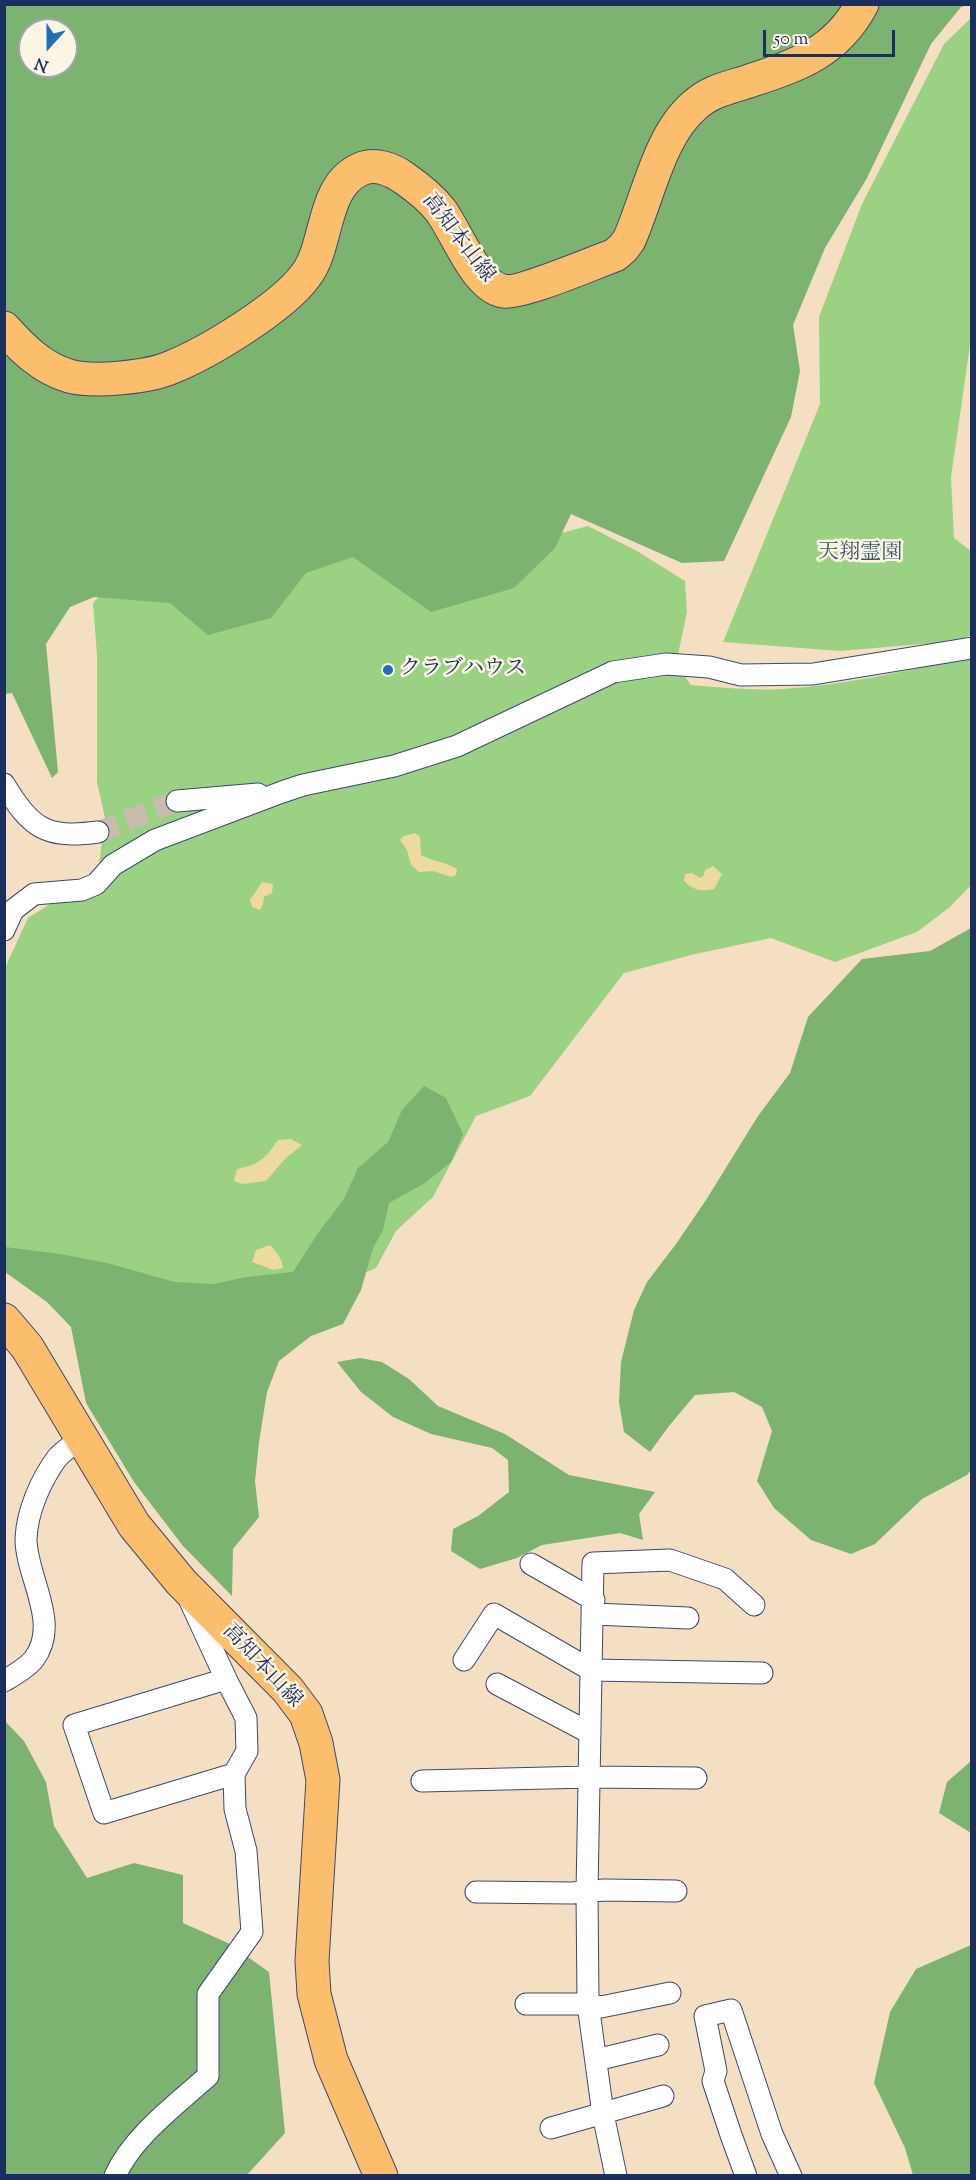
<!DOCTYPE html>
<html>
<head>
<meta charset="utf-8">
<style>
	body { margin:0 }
	#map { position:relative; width:976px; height:2180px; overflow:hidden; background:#f5dfc3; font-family:"Sorts Mill Goudy",serif }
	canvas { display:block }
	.frame { position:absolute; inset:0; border:6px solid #1b2f5e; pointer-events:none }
	.north { position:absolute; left:18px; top:18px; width:60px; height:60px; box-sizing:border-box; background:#fcf5e5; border:2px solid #a2a6af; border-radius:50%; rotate:201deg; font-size:16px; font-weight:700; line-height:24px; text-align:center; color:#1b2f5e }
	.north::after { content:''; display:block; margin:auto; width:21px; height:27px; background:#1f6fb2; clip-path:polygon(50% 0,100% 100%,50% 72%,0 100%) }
	.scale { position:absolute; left:763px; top:30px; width:132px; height:27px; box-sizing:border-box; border:3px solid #1b2f5e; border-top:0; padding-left:8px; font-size:18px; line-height:21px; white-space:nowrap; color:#1b2f5e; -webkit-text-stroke:4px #fcf5e5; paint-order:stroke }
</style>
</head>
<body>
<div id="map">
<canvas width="976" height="2180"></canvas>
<div class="frame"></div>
<div class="north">N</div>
<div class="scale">50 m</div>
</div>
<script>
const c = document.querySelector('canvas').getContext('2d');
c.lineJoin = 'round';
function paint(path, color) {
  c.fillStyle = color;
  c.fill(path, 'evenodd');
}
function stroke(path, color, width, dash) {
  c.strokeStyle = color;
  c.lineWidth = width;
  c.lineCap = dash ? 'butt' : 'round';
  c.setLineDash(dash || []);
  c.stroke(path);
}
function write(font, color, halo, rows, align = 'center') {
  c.font = font + ' "Sorts Mill Goudy","Noto Serif JP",serif';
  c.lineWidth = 5;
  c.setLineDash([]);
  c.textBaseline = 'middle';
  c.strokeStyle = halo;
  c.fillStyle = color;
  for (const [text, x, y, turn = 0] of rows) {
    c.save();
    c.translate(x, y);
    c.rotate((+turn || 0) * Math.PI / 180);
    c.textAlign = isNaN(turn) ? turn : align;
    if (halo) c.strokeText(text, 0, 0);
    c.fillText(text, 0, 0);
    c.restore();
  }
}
const green = new Path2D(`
	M971 18 972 331 951 477 954 538 971 551V635L957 641 840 651 723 642 820 404 819 317 862 204 944 44Z
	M588 526 637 551 685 581 687 612 676 664 691 685C721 687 752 691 782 689 846 685 909 670 971 657V885L950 907 917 932 835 962 771 938 695 954 624 973 530 1096 476 1116 433 1197 396 1231 376 1268 313 1295 279 1306 5 1257V968L28 918 98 873 105 818 97 782V655L93 603 110 585 312 566 349 548 554 535Z`);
const forest = new Path2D(`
	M5 5H968L961 7 931 44 867 178 825 248 793 325 800 371 791 417 724 561 682 563 571 514 555 548 514 588 431 612 353 557 306 573 271 618 208 635 170 603 94 597 70 607 46 644 58 772 52 778 12 693 5 694ZM30 30H66V66H30Z
	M971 928V1470L967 1475 922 1499 875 1544 851 1554 811 1540 774 1508 757 1481 772 1431 762 1407 734 1392 695 1395 669 1426 650 1452 624 1432 619 1402 621 1362 634 1310 647 1282 676 1244 706 1200 758 1116 790 1073 808 1017 862 959 930 951Z
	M424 1086 446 1098 463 1134 451 1162 425 1183 389 1203 383 1230 373 1248 361 1290 343 1324 311 1336 279 1361 267 1392 259 1442 255 1481 259 1517 233 1549 232 1596 183 1546 134 1482 86 1403 71 1327 47 1302 5 1272V1247L60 1254 107 1263 175 1282 213 1284 247 1277 293 1272 318 1233 344 1199 358 1168 388 1142 402 1110Z
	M360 1358 382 1362 409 1379 438 1406 505 1434 569 1475 655 1492 639 1514 643 1540 620 1533 542 1545 517 1558 480 1569 451 1551 453 1529 478 1516 509 1492 508 1460 492 1448 431 1434 393 1417 361 1392 337 1362Z
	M4 1720 24 1741 46 1782 54 1826 87 1878 134 1863 183 1875V1923L228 1943 269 1972 285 2133 247 2175H5Z
	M971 1761V1833L939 1813 947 1782Z
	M971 1945V2175H913L905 2148 874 2083 890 2012 916 1969Z`);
const sand = new Path2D(`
	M415 833 420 837 421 855C432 861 449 863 457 869L456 875 451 877 433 871 419 872 411 865 407 850 400 840 404 836Z
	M713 866 722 874 714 889C701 892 693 890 684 881L685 874 692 873 700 878 704 875 705 870Z
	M262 882 273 884 272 893 264 897 263 904 260 910 252 907 250 900Z
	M291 1139 302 1145 285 1159 266 1181 242 1184 234 1181 237 1169C259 1165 266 1158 278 1140Z
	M270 1245C277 1252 282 1259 283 1268L274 1270 252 1262 256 1250Z`);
const streetTunnel = new Path2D(`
	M98 832 177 801`);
const street = new Path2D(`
	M4 784C31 828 45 839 98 832
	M177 801 258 794
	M4 930 13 910 34 894 82 890 96 884 113 865 155 840 282 792 303 785 394 766 457 746 613 672 666 664 709 667 741 675 813 674 972 648
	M531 1564 594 1600
	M594 1614 688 1618
	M464 1660 494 1614 591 1670 762 1673
	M226 1679 74 1725 104 1813 234 1774
	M4 1681C14 1675 27 1668 34 1659 61 1623 26 1577 26 1539 27 1511 41 1480 57 1458 64 1450 74 1444 82 1438
	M497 1684 590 1733
	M422 1781 589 1777 696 1778
	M476 1892 572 1893 604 1890 676 1891
	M526 2004H588L601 2007 670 1993
	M596 2060 658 2045
	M551 2128 663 2096
	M115 2176C132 2137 177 2104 208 2076V1994L252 1932 246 1851 235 1809 234 1774 247 1751 246 1718 226 1679 190 1601
	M616 2176 603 2114 588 2004 587 1892 593 1563 670 1560 725 1579 754 1605
	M746 2176 731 2135 713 2081 716 2071 705 2016 731 2010 772 2134 791 2176`);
const primary = new Path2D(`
	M4 328C23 349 42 368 69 376 93 383 150 377 172 367 209 352 283 307 306 275 329 245 321 186 361 169 375 163 392 169 404 178 417 187 431 198 441 211 457 233 476 286 503 291 519 295 595 262 615 255L623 248 629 240C648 198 659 135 695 105 708 93 723 89 740 84 791 67 835 56 862 4
	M4 1320 27 1347 134 1525 181 1582 288 1690 306 1714 316 1743 323 1780 312 1961 314 1994 331 2060 381 2176`);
const markers = [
	[388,670,6,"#1f6fb2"]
];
const streetNames = [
	["高知本山線",457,239,53],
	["高知本山線",261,1667,47]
];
const parkNames = [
	["天翔霊園",860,554]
];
const poiNames = [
	["クラブハウス",400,670]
];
paint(green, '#9bd183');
paint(forest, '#7cb371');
paint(sand, '#eeda9e');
stroke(streetTunnel, '#c9bcaf', 21, [21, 10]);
stroke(street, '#3c496d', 23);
stroke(primary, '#3c496d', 35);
stroke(street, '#fff', 21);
stroke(primary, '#fabe6d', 33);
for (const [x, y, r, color] of markers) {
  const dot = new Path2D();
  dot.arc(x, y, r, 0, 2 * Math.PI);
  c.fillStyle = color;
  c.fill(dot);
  stroke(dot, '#fcf5e5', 2);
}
write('21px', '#1b2f5e', '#fcf5e5', streetNames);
write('21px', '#3b5867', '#fcf5e5', parkNames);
write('21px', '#1b2f5e', '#fcf5e5', poiNames, 'left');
</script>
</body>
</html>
